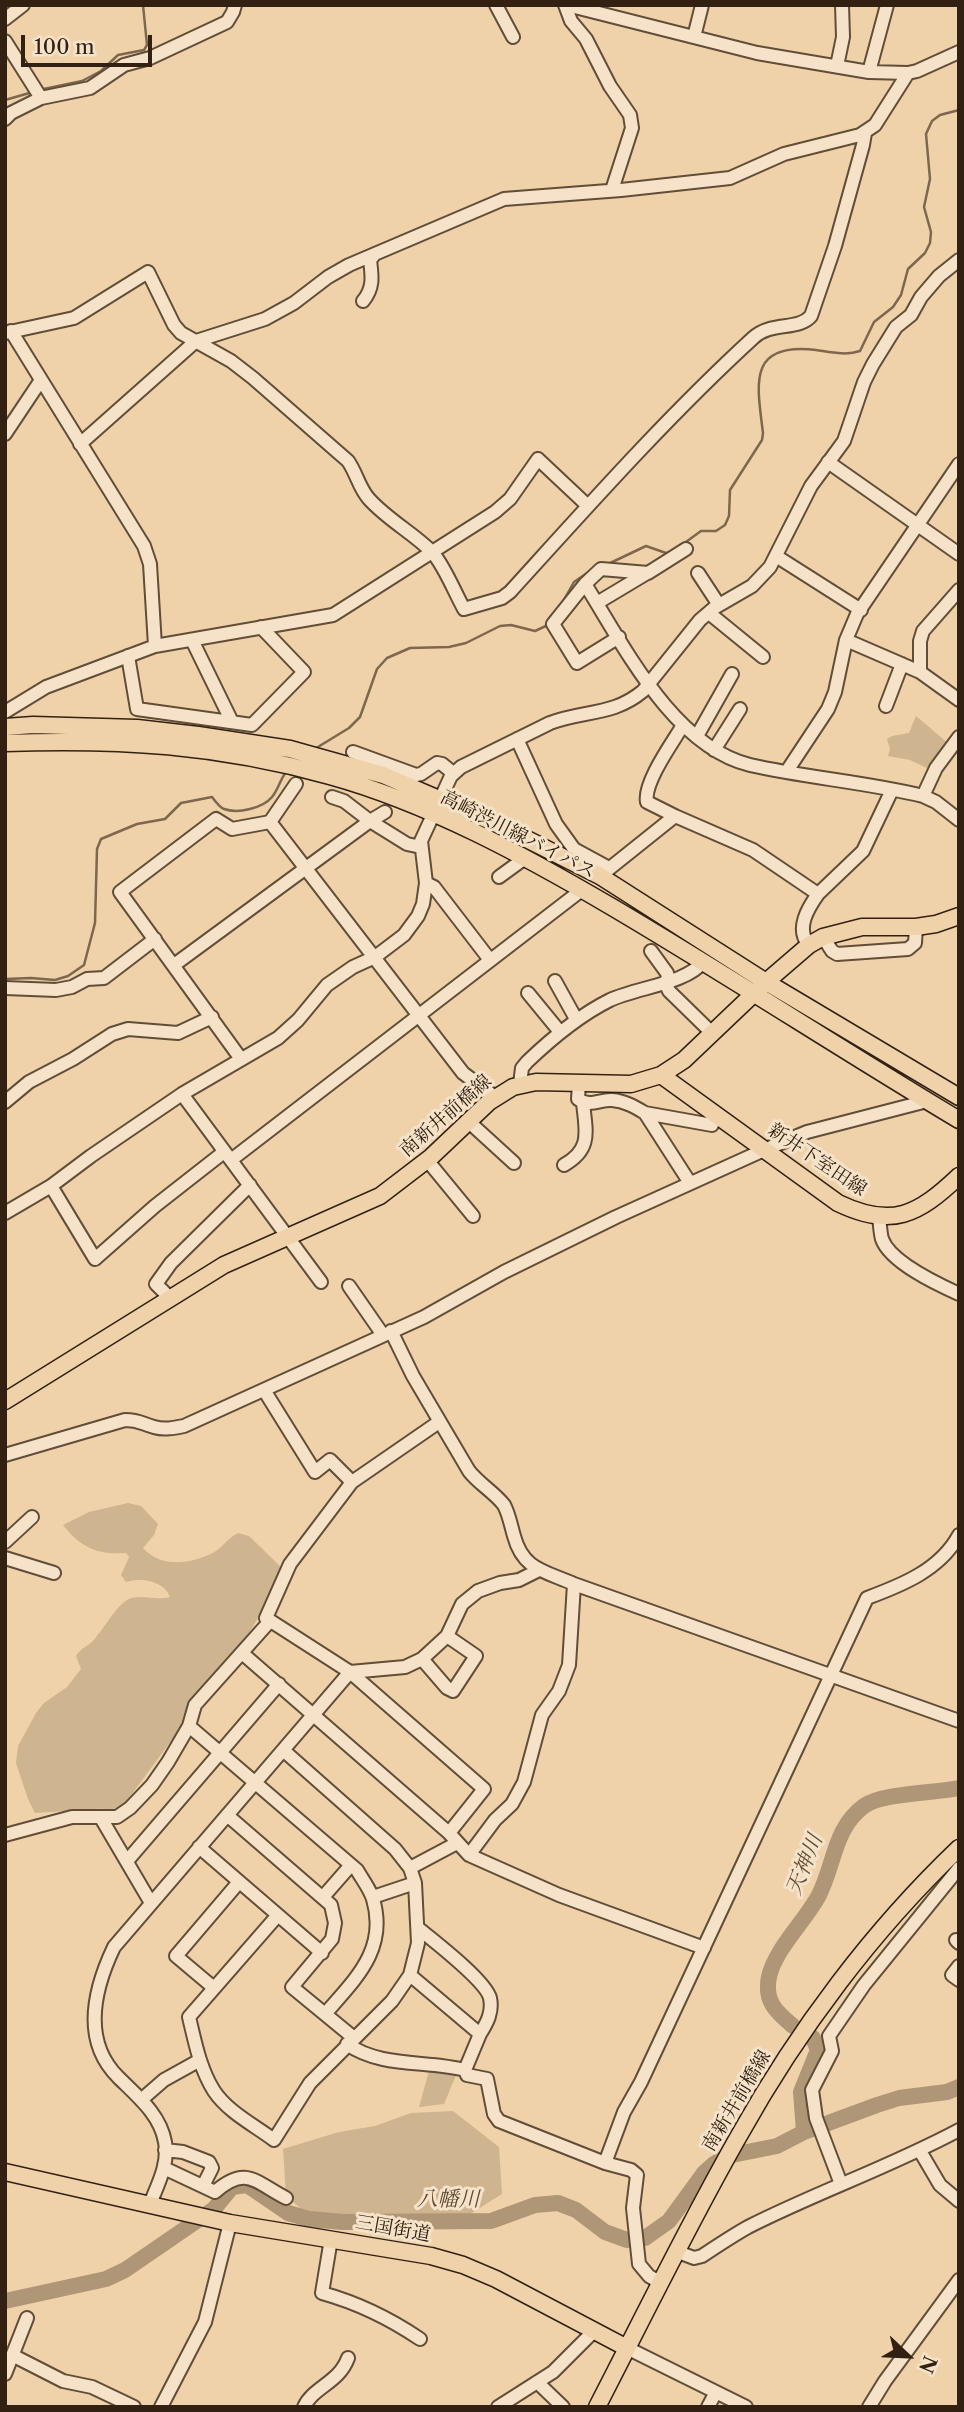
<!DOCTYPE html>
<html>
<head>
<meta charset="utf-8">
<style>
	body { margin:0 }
	#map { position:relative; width:964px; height:2412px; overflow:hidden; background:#efd2aa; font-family:"Libre Caslon Text",serif }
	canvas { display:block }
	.frame { position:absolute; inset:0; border:7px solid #322112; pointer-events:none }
	.north { position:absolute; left:873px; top:2321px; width:70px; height:70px; -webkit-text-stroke:5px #f5e2c8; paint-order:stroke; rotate:113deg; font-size:19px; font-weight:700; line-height:28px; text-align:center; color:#322112 }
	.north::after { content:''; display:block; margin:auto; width:24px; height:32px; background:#322112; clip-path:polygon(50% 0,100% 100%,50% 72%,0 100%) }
	.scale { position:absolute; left:21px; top:35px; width:131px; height:32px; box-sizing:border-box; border:4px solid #322112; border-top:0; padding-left:9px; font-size:21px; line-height:24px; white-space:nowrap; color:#322112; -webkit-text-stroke:5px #f5e2c8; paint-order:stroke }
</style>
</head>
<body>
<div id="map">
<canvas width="964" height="2412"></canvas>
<div class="frame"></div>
<div class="north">N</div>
<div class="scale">100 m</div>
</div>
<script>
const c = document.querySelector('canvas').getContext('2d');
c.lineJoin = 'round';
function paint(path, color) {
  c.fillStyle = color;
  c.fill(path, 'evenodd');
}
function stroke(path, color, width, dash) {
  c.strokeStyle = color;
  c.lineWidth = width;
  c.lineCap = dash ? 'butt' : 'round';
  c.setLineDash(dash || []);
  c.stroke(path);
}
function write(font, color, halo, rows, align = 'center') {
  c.font = font + ' "Libre Caslon Text","Noto Serif JP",serif';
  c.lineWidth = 6;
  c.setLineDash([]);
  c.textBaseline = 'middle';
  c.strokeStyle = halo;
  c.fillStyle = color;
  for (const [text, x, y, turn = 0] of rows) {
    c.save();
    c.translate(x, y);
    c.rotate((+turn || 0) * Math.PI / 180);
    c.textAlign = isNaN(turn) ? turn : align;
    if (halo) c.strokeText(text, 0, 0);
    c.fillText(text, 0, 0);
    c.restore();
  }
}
const green = new Path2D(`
	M916 716 949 744 931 770 910 760 888 756 890 749 887 739 892 736 909 733Z
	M128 1503 141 1506 158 1524 154 1535 143 1548C161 1568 188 1564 211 1554 222 1549 227 1538 238 1533L249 1536 285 1571 244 1642 123 1806C112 1811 105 1808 94 1809 75 1810 55 1812 35 1813L28 1799 16 1763 18 1746 36 1713 44 1703 67 1687 81 1669 76 1656C81 1648 86 1647 92 1642 103 1631 118 1601 132 1598 145 1595 157 1601 170 1597 165 1581 140 1577 126 1582L121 1575 129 1557 126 1553C98 1555 81 1548 63 1525L89 1512Z
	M429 2071 457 2073 444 2104 419 2107Z
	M453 2111 499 2147 502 2194 467 2216 422 2220 379 2215 320 2225 286 2196 283 2149 339 2132 375 2126 411 2113Z`);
const stream = new Path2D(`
	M39 90 82 81 101 71 118 55 144 50 147 45 143 5
	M5 100 33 92
	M679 547 701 531H716L725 525 729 516 730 490 762 440 763 433C757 384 747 342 816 350 830 352 846 356 860 351L874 322 893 307 901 295 908 269 925 253 930 243 931 232 924 207 930 179 926 134 932 121 940 115 959 110
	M606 565 646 546 666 553 671 552
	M561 605 574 582 590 571
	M313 750 349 728 360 717 377 669 387 658 410 648 449 647 466 643 500 626 511 625 535 631 548 625
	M5 979 31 978 55 980 68 976 84 965 95 923 97 849 101 839 137 824 165 819 181 803 212 797C215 801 220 808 224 809 238 814 263 808 272 797 278 790 280 780 286 772`);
const river = new Path2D(`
	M793 2026C776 2012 764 2001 769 1977 775 1949 806 1920 819 1895 835 1863 834 1828 864 1806 881 1793 936 1793 959 1788
	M804 2132 801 2092 818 2050 813 2038
	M5 2301 106 2279 125 2270 214 2209 232 2187 247 2185 288 2213 309 2219 343 2222 491 2221 535 2205 558 2203 576 2210 605 2232 627 2240 645 2238 669 2221 704 2173 714 2164 727 2156 777 2146 804 2132 877 2105 899 2098 947 2092 959 2087`);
const minor = new Path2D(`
	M496 5 513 37
	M565 5 571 21 586 39 610 86 630 115 632 128 612 190
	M567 5 757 53 869 72 908 73 917 71 959 52
	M5 19 23 5
	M694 37 702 5
	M5 41 41 98 90 88 124 65 150 58 227 22 233 12 235 5
	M837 66 843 37 842 5
	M869 72 887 5
	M5 119 11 113 41 98
	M363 301C374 288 372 276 370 260L375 254
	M11 331 144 546 150 564 155 646
	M5 333 74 318 148 272 174 325 181 333 231 361 253 378 348 461C357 474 359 488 369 499 388 520 413 533 432 552 444 565 455 593 464 609L502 598 510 592C589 505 667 417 753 338 771 321 798 331 811 316L835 246 863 145 865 133
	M5 434 41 380
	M80 444 196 341 265 319 294 303 328 277 349 265 504 199 621 190 730 178 784 154 860 135 875 125 908 73
	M828 462 959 554
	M686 549 648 573 601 569 585 584C624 646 673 746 750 765 807 778 866 782 923 796L936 802 959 820
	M776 556 861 610
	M698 573 719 605
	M585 584 553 624 577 663 619 637
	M959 590 923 631 920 641V672L959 700
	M597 603 647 573
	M709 613 763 657
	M192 640 232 722
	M846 640 920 672
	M128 656 137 709 252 725 304 672 261 627
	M886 706 902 664
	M5 712 46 687 155 646 333 615 495 512 510 499 538 459 588 506
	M697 736 732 674
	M517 739 556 824 574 849 609 868
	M714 750 740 709
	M353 752 416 775 421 774 437 763 442 764 453 773
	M787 771 828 709 835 692 846 640 857 614 959 464
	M923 796 936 768 959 737
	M332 797 344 801 370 821 385 812
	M675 816 647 802C643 783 673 742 683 725
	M270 822 463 1073 495 1097
	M600 876 675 816 753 850 818 894 863 851 892 790
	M499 877 525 858
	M426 883 434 887 490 960
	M823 937 832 951 837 954 908 949 915 943 916 927
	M809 945C795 929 808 908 818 894
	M651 951 667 973 669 981
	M174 965 370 821 407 844 421 847
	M555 981 576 1019
	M665 982 669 991 713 1034
	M5 988 56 990 72 987 87 979 104 978 155 939
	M528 993 560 1032
	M241 1059 120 892 216 819 232 829 270 822 296 784
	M579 1083 578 1099C590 1108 600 1099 612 1100 625 1101 635 1107 645 1113L690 1183
	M520 1084 522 1068 527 1062C552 1038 578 1016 610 1000 638 987 686 984 704 961
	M182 1094 321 1282
	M5 1102 29 1082 73 1059 112 1034 128 1029 178 1033 212 1017
	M645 1113 712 1125
	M468 1121 514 1163
	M231 1160 583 889
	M427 1160 473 1216
	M564 1165C592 1149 586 1132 583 1103
	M51 1186 95 1259 155 1206 224 1152
	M5 1213 51 1186 91 1156 182 1094 278 1038 298 1020 327 985 353 967 375 957 404 935 418 916 423 904 426 883 421 841 451 776 461 767 550 723C585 710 613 716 643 691L700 620 714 608 752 586 770 567 811 486 844 441 864 382 873 364 896 327 911 315 921 297 939 276 959 260
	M879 1216C880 1223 880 1232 882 1239 890 1262 937 1284 959 1294
	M349 1286 383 1335
	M170 1298 156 1284 171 1263 250 1185
	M391 1331 413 1376 469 1471C479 1484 494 1492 504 1505 509 1514 511 1526 514 1536 523 1570 545 1571 574 1584L959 1721
	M264 1390 315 1472 330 1460 352 1482
	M439 1422 352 1482 290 1564 266 1618 350 1672 484 1789 449 1833
	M5 1455 125 1420C140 1420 142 1424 154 1427 164 1430 174 1428 184 1426L424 1317 504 1272 616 1217 764 1150 807 1132 927 1101
	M5 1542 32 1517
	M5 1558 54 1573
	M242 1653 449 1833 469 1855 559 1895 704 1948
	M422 1659 447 1688 453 1691 476 1656 447 1636
	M189 1726 357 1870C362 1879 370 1889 373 1899 388 1950 355 1979 325 2014
	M227 1815 331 1905 335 1923 332 1939 292 1987 354 2038
	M101 1818 151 1903
	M5 1835 72 1817H117L130 1808 152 1785 168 1762 189 1726 195 1705 270 1621
	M199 1847 322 1953
	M469 1855 495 1820 512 1804 524 1782 542 1715 559 1691 569 1665 574 1584
	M127 1861 279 1684
	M410 1868 457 1843
	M323 1897 351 1865
	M373 1897 415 1883
	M278 1915 189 2017C195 2042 200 2069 214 2091 228 2112 254 2125 274 2140L310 2083 392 2001 410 1975 418 1943 415 1883 410 1868 395 1849 283 1750
	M956 1940 959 1943
	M959 1966 952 1975 959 1980
	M410 1975 480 2034C487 2023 493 2012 490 1998 486 1981 434 1941 418 1928
	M214 1988 176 1956 239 1882
	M347 2044C381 2068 426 2060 465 2070L467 2075 487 2079 494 2114 499 2121 605 2163 631 2170 637 2175 633 2208 639 2264 649 2276 661 2283
	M465 2070 480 2034
	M141 2100 164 2080 200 2060
	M165 2150 183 2152 209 2162 212 2168 203 2186
	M920 2151 940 2185 959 2201
	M605 2163 624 2112 641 2082 867 1598C902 1585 940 1570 959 1535
	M164 2168 215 2192C246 2165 255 2182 286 2198
	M841 2184 816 2118 812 2090 832 2051 829 2036 864 1985 959 1868
	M150 2204C158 2184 169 2164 165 2142 160 2114 137 2096 118 2077 81 2040 94 1989 114 1947L350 1672 405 1667 422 1659 447 1636 462 1604 478 1591 500 1583 519 1580 539 1570
	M331 2239 322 2293C358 2303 389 2318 420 2339
	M678 2252 694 2258 702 2256C717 2246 732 2236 748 2227 817 2192 890 2167 959 2130
	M627 2348 746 2407
	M12 2355 63 2381 92 2387 134 2407
	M5 2374 27 2318
	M537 2382 563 2407
	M161 2407 205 2322 230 2223
	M304 2407C313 2387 339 2383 348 2358
	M498 2407 553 2372 594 2331
	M708 2407 716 2392
	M869 2407 885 2381 959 2280`);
const major = new Path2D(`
	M5 727 33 725 137 728 198 735 290 749 383 775 495 823 600 876 766 982 959 1097
	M5 743C120 739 218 745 330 776 428 803 525 856 612 907 729 976 842 1050 959 1120
	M661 1075 838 1203C892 1229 918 1215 959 1176
	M5 1401 224 1265 380 1196 431 1157 489 1102 513 1087 536 1082 631 1084 661 1075 684 1060 766 982 809 945 823 937 862 927H916L936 924 959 916
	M5 2172 230 2223 431 2256 463 2265 496 2279 627 2348
	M597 2407C644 2316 689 2223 740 2134 798 2030 873 1930 959 1848`);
const streetNames = [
	["高崎渋川線バイパス",518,835,27],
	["南新井前橋線",446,1116,-41],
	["新井下室田線",817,1160,34],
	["南新井前橋線",737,2101,-59],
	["三国街道",393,2229,10]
];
const waterNames = [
	["天神川",805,1865,-68],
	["八幡川",448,2200]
];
paint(green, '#cfb490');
stroke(stream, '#7d674e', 2.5);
stroke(river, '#af9676', 16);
stroke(minor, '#614d38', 16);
stroke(major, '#322112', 19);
stroke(minor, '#f5e2c8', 12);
stroke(major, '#efd2aa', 16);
write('19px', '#322112', '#f5e2c8', streetNames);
write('italic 21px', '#5e4a35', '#f5e2c8', waterNames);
</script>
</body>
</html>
